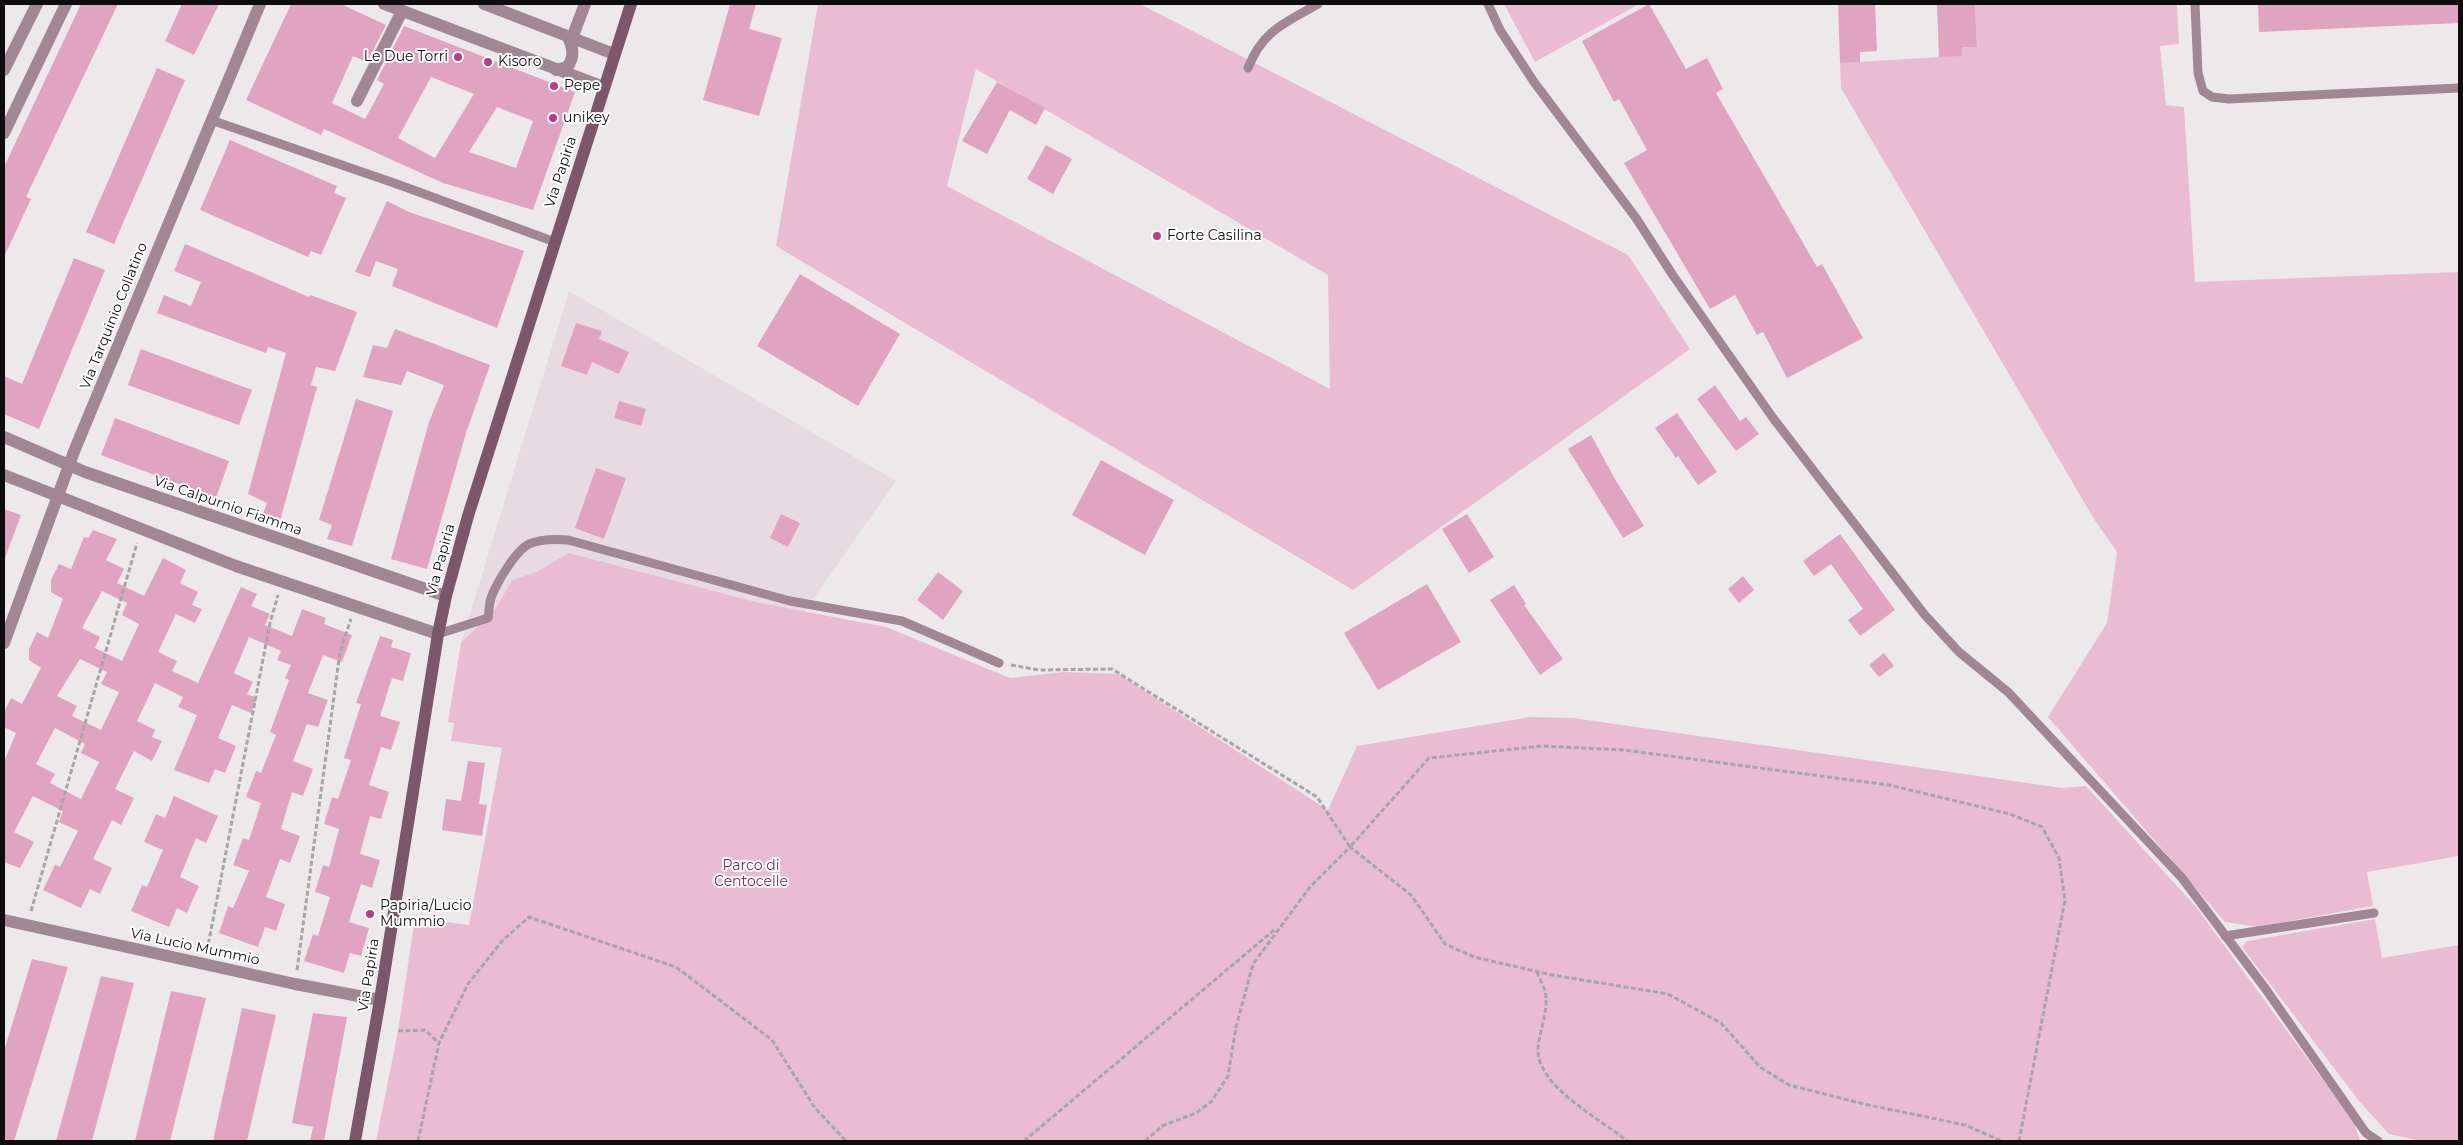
<!DOCTYPE html>
<html>
<head>
<meta charset="utf-8">
<style>
	body { margin:0 }
	#map { position:relative; width:2463px; height:1145px; overflow:hidden; background:#ede9eb; font-family:Montserrat,sans-serif }
	canvas { display:block }
	.frame { position:absolute; inset:0; border:5px solid #0e0d0e; pointer-events:none }
</style>
</head>
<body>
<div id="map">
<canvas width="2463" height="1145"></canvas>
<div class="frame"></div>
</div>
<script>
const c = document.querySelector('canvas').getContext('2d');
c.lineJoin = 'round';
function paint(path, color) {
  c.fillStyle = color;
  c.fill(path, 'evenodd');
}
function stroke(path, color, width, dash) {
  c.strokeStyle = color;
  c.lineWidth = width;
  c.lineCap = dash ? 'butt' : 'round';
  c.setLineDash(dash || []);
  c.stroke(path);
}
function write(font, color, halo, rows, align = 'center') {
  c.font = font + ' Montserrat,sans-serif';
  c.lineWidth = 4;
  c.setLineDash([]);
  c.textBaseline = 'middle';
  c.strokeStyle = halo;
  c.fillStyle = color;
  for (const [text, x, y, turn = 0] of rows) {
    c.save();
    c.translate(x, y);
    c.rotate((+turn || 0) * Math.PI / 180);
    c.textAlign = isNaN(turn) ? turn : align;
    if (halo) c.strokeText(text, 0, 0);
    c.fillText(text, 0, 0);
    c.restore();
  }
}
const built = new Path2D(`
	M569 291 896 481 804 612 756 602 569 553 536 572 512 580 496 608 461 643Z`);
const green = new Path2D(`
	M818 4H1140L1628 255 1690 349 1353 590 776 246ZM976 69 1328 275 1330 389 947 186Z
	M1504 4H1639L1535 62Z
	M1975 4H2177L2179 44 2160 46 2166 105 2184 107 2195 282 2459 272V856L2367 872 2373 906 2257 927 2225 922 2048 717 2107 623 2117 552 2094 519 1841 88 1840 63 1939 57 1962 47H1977Z
	M569 553 756 602 886 627 1010 678 1064 672 1118 674 1328 810 1357 746 1531 717 1573 718 2062 788 2086 786 2196 907 2354 1122 2360 1141H376L398 1031 415 918 469 925 502 748 451 741 454 723 448 722 461 643 496 608 512 580 536 572Z
	M2375 919 2382 958 2459 945V1141H2421L2389 1134 2359 1101 2242 947 2247 941Z`);
const building = new Path2D(`
	M81 4H118L26 197 31 199 4 257V167Z
	M182 4H219L194 55 165 41Z
	M291 4H341L386 25 367 62 353 56 332 103 365 119 384 84 377 80 404 26 575 92 533 210 443 183 324 129 321 135 246 100ZM431 77 474 94 435 158 398 138ZM497 107 533 121 516 168 469 152Z
	M730 4H756L749 29 782 38 759 116 703 100Z
	M1649 4 1686 69 1707 58 1723 89 1716 93 1817 267 1822 264 1863 338 1787 378 1763 332 1757 335 1735 295 1710 309 1624 163 1647 150 1619 99 1614 102 1582 41Z
	M1838 4H1875L1877 51 1860 52V62L1840 63Z
	M1937 4H1975L1977 47H1962V56L1939 57Z
	M2258 4H2459V23L2259 32Z
	M157 68 185 80 114 244 86 232Z
	M997 82 1045 108 1036 125 1010 110 987 154 962 141Z
	M230 140 337 186 334 193 346 198 321 255 311 251 308 257 200 210Z
	M1046 145 1072 159 1053 194 1027 179Z
	M387 201 409 212 524 251 497 328 392 286 398 269 376 261 370 277 355 272Z
	M185 244 309 297 310 295 357 312 335 371 316 367 311 385 317 387 280 521 262 516 267 503 248 494 286 353 268 347 266 353 157 313 164 295 191 306 201 282 174 271Z
	M74 258 105 270 39 429 4 414V376L22 384Z
	M800 274 900 334 858 406 757 346Z
	M576 323 602 331 599 339 629 352 619 374 592 362 587 375 561 366Z
	M395 329 490 365 466 433 427 569 391 559 429 422 444 385 407 371 401 385 363 377 373 345 387 348Z
	M141 349 252 390 239 425 128 385Z
	M1715 385 1740 421 1746 417 1759 434 1736 451 1697 399Z
	M356 399 393 411 352 546 327 539 332 525 319 520Z
	M619 401 646 409 641 426 614 418Z
	M1677 413 1717 472 1698 485 1678 456 1676 458 1655 428Z
	M115 418 229 461 216 498 101 455Z
	M1591 435 1615 479 1644 526 1623 538 1568 449Z
	M1101 460 1174 500 1145 555 1072 515Z
	M596 468 626 478 604 539 575 528Z
	M4 509 21 515 5 558H4Z
	M781 514 800 523 788 547 770 538Z
	M1467 514 1494 557 1469 573 1442 529Z
	M93 530 117 539 106 560 124 569 117 583 144 596 163 558 186 570 180 583 198 592 192 605 202 609 195 623 176 614 158 652 177 661 172 671 198 683 241 587 257 594 251 606 270 614 265 625 292 636 302 609 326 618 324 624 352 635 342 662 323 655 308 693 328 700 318 727 307 724 293 761 313 769 303 796 292 792 281 829 300 836 290 863 280 859 266 897 285 904 276 931 265 927 258 947 219 933 228 906 233 908 249 871 233 865 243 838 249 840 261 803 246 797 256 771 261 773 276 735 270 732 289 680 285 678 291 665 277 660 281 651 249 637 234 673 253 682 247 694 257 698 251 713 232 705 218 738 236 746 225 773 215 769 209 783 174 770 197 715 178 707 183 697 155 683 137 721 155 730 152 737 162 741 152 761 134 751 115 789 134 798 121 825 112 820 93 859 112 868 100 894 90 889 81 908 43 890 55 865 60 867 78 831 59 822 63 811 33 796 14 832 34 842 20 868 4 862V762L16 733 4 727V712L11 698 22 704 41 668 29 660V649L37 632 48 638 63 599 51 592V580L59 564 71 569 84 537 88 538ZM102 591 127 603 122 615 139 624 122 661 95 648 100 637 82 628ZM80 659 107 672 101 684 119 692 101 730 72 716 77 706 57 696ZM55 728 85 744 81 753 99 762 81 799 50 783 55 774 36 764Z
	M1840 534 1895 610 1860 636 1848 620 1863 609 1831 564 1814 576 1803 561Z
	M938 572 963 591 943 620 917 600Z
	M1743 576 1754 590 1739 603 1728 589Z
	M1427 584 1461 642 1378 690 1344 633Z
	M1514 585 1526 604 1524 605 1563 659 1540 675 1490 600Z
	M380 636 393 640 391 647 411 653 403 681 392 678 380 716 400 722 391 750 381 747 369 785 389 792 381 819 370 816 360 854 380 860 372 888 361 884 349 922 369 928 361 956 350 953 344 973 304 961 313 934 318 936 330 897 315 892 323 865 329 867 339 829 324 824 332 797 338 799 351 760 344 758 361 704 356 703Z
	M1884 653 1894 666 1879 677 1869 665Z
	M468 761 485 763 479 804 487 805 482 836 442 830 446 799 461 801Z
	M174 796 218 816 206 843 196 838 180 877 199 886 187 913 177 908 169 927 131 911 142 885 147 887 163 850 144 842 156 814 165 818Z
	M32 959 68 967 14 1141H4V1051Z
	M101 976 134 983 92 1141H56Z
	M171 991 206 998 170 1141H135Z
	M242 1008 276 1015 247 1141H213Z
	M313 1013 347 1017 324 1141H310L313 1127 292 1123Z`);
const path = new Path2D(`
	M1011 665 1039 670 1112 669 1317 797 1350 847 1429 758 1542 746 1624 750 1889 785 2010 814 2042 827 2059 858 2065 900 2019 1141
	M31 911 137 543
	M207 951 270 623 278 595
	M297 970 340 652 351 619
	M1537 972C1540 980 1546 990 1546 997 1547 1014 1540 1031 1538 1047 1535 1086 1601 1119 1627 1141
	M398 1031 425 1030 439 1043
	M418 1141 439 1043 468 984 502 941 529 917 676 967 772 1040 815 1108 846 1141
	M1024 1141 1274 930
	M1145 1141 1162 1126 1196 1113 1211 1102 1228 1076 1236 1027 1253 964 1310 887 1350 847 1411 895 1445 944 1474 957 1552 975 1668 994 1721 1023 1760 1067 1789 1085 1864 1104 1965 1125 2002 1141`);
const lane = new Path2D(`
	M1488 4 1500 30 1534 82 1636 218 1672 274 1773 418 1924 614 1959 652 2008 692 2182 878 2265 988 2366 1133 2378 1141
	M2195 4 2198 73 2203 91 2212 97 2229 99 2459 88
	M1248 68C1263 30 1285 23 1318 4
	M211 120 397 184 555 242
	M438 634 488 618C489 611 489 604 491 598 496 584 515 551 529 544 541 539 555 539 568 540L790 601 902 621 999 663
	M2225 936 2374 913`);
const street = new Path2D(`
	M384 4 604 87
	M484 4 614 54
	M572 38 585 4
	M4 70 37 4
	M556 70 567 67C575 57 573 48 568 37
	M357 101 402 11
	M4 133 66 4
	M4 437 85 472 446 596
	M4 475 236 566 438 634
	M4 643 75 449 260 4
	M4 920 295 984 380 1000`);
const secondary = new Path2D(`
	M355 1141 380 1000 438 634 446 596 468 516 631 4`);
const markers = [
	[458,57,5,"#ba3b87"],
	[488,62,5,"#ba3b87"],
	[554,86,5,"#ba3b87"],
	[553,118,5,"#ba3b87"],
	[1157,236,5,"#ba3b87"],
	[370,914,5,"#ba3b87"]
];
const poiNames = [
	["Le Due Torri",448,57,"right"],
	["Kisoro",498,62],
	["Pepe",564,86],
	["unikey",563,118],
	["Forte Casilina",1167,236],
	["Papiria/Lucio",380,906],
	["Mummio",380,922]
];
const streetNames = [
	["Via Papiria",561,172,-72],
	["Via Tarquinio Collatino",114,316,-68],
	["Via Calpurnio Fiamma",228,506,19],
	["Via Papiria",441,560,-75],
	["Via Lucio Mummio",195,947,12],
	["Via Papiria",369,975,-81]
];
const parkNames = [
	["Parco di",751,866],
	["Centocelle",751,882]
];
paint(built, '#e7dbe1');
paint(green, '#e9bcd2');
paint(building, '#e1a3c2');
stroke(path, '#a8a5a7', 3, [5, 2.5]);
stroke(lane, '#a18693', 9);
stroke(street, '#a18693', 12);
stroke(secondary, '#7c5669', 12);
for (const [x, y, r, color] of markers) {
  const dot = new Path2D();
  dot.arc(x, y, r, 0, 2 * Math.PI);
  c.fillStyle = color;
  c.fill(dot);
  stroke(dot, '#fff', 2);
}
write('14px', '#0e0d0e', '#fff', poiNames, 'left');
write('14px', '#0e0d0e', '#fff', streetNames);
write('14px', '#742b55', '#fff', parkNames);
</script>
</body>
</html>
